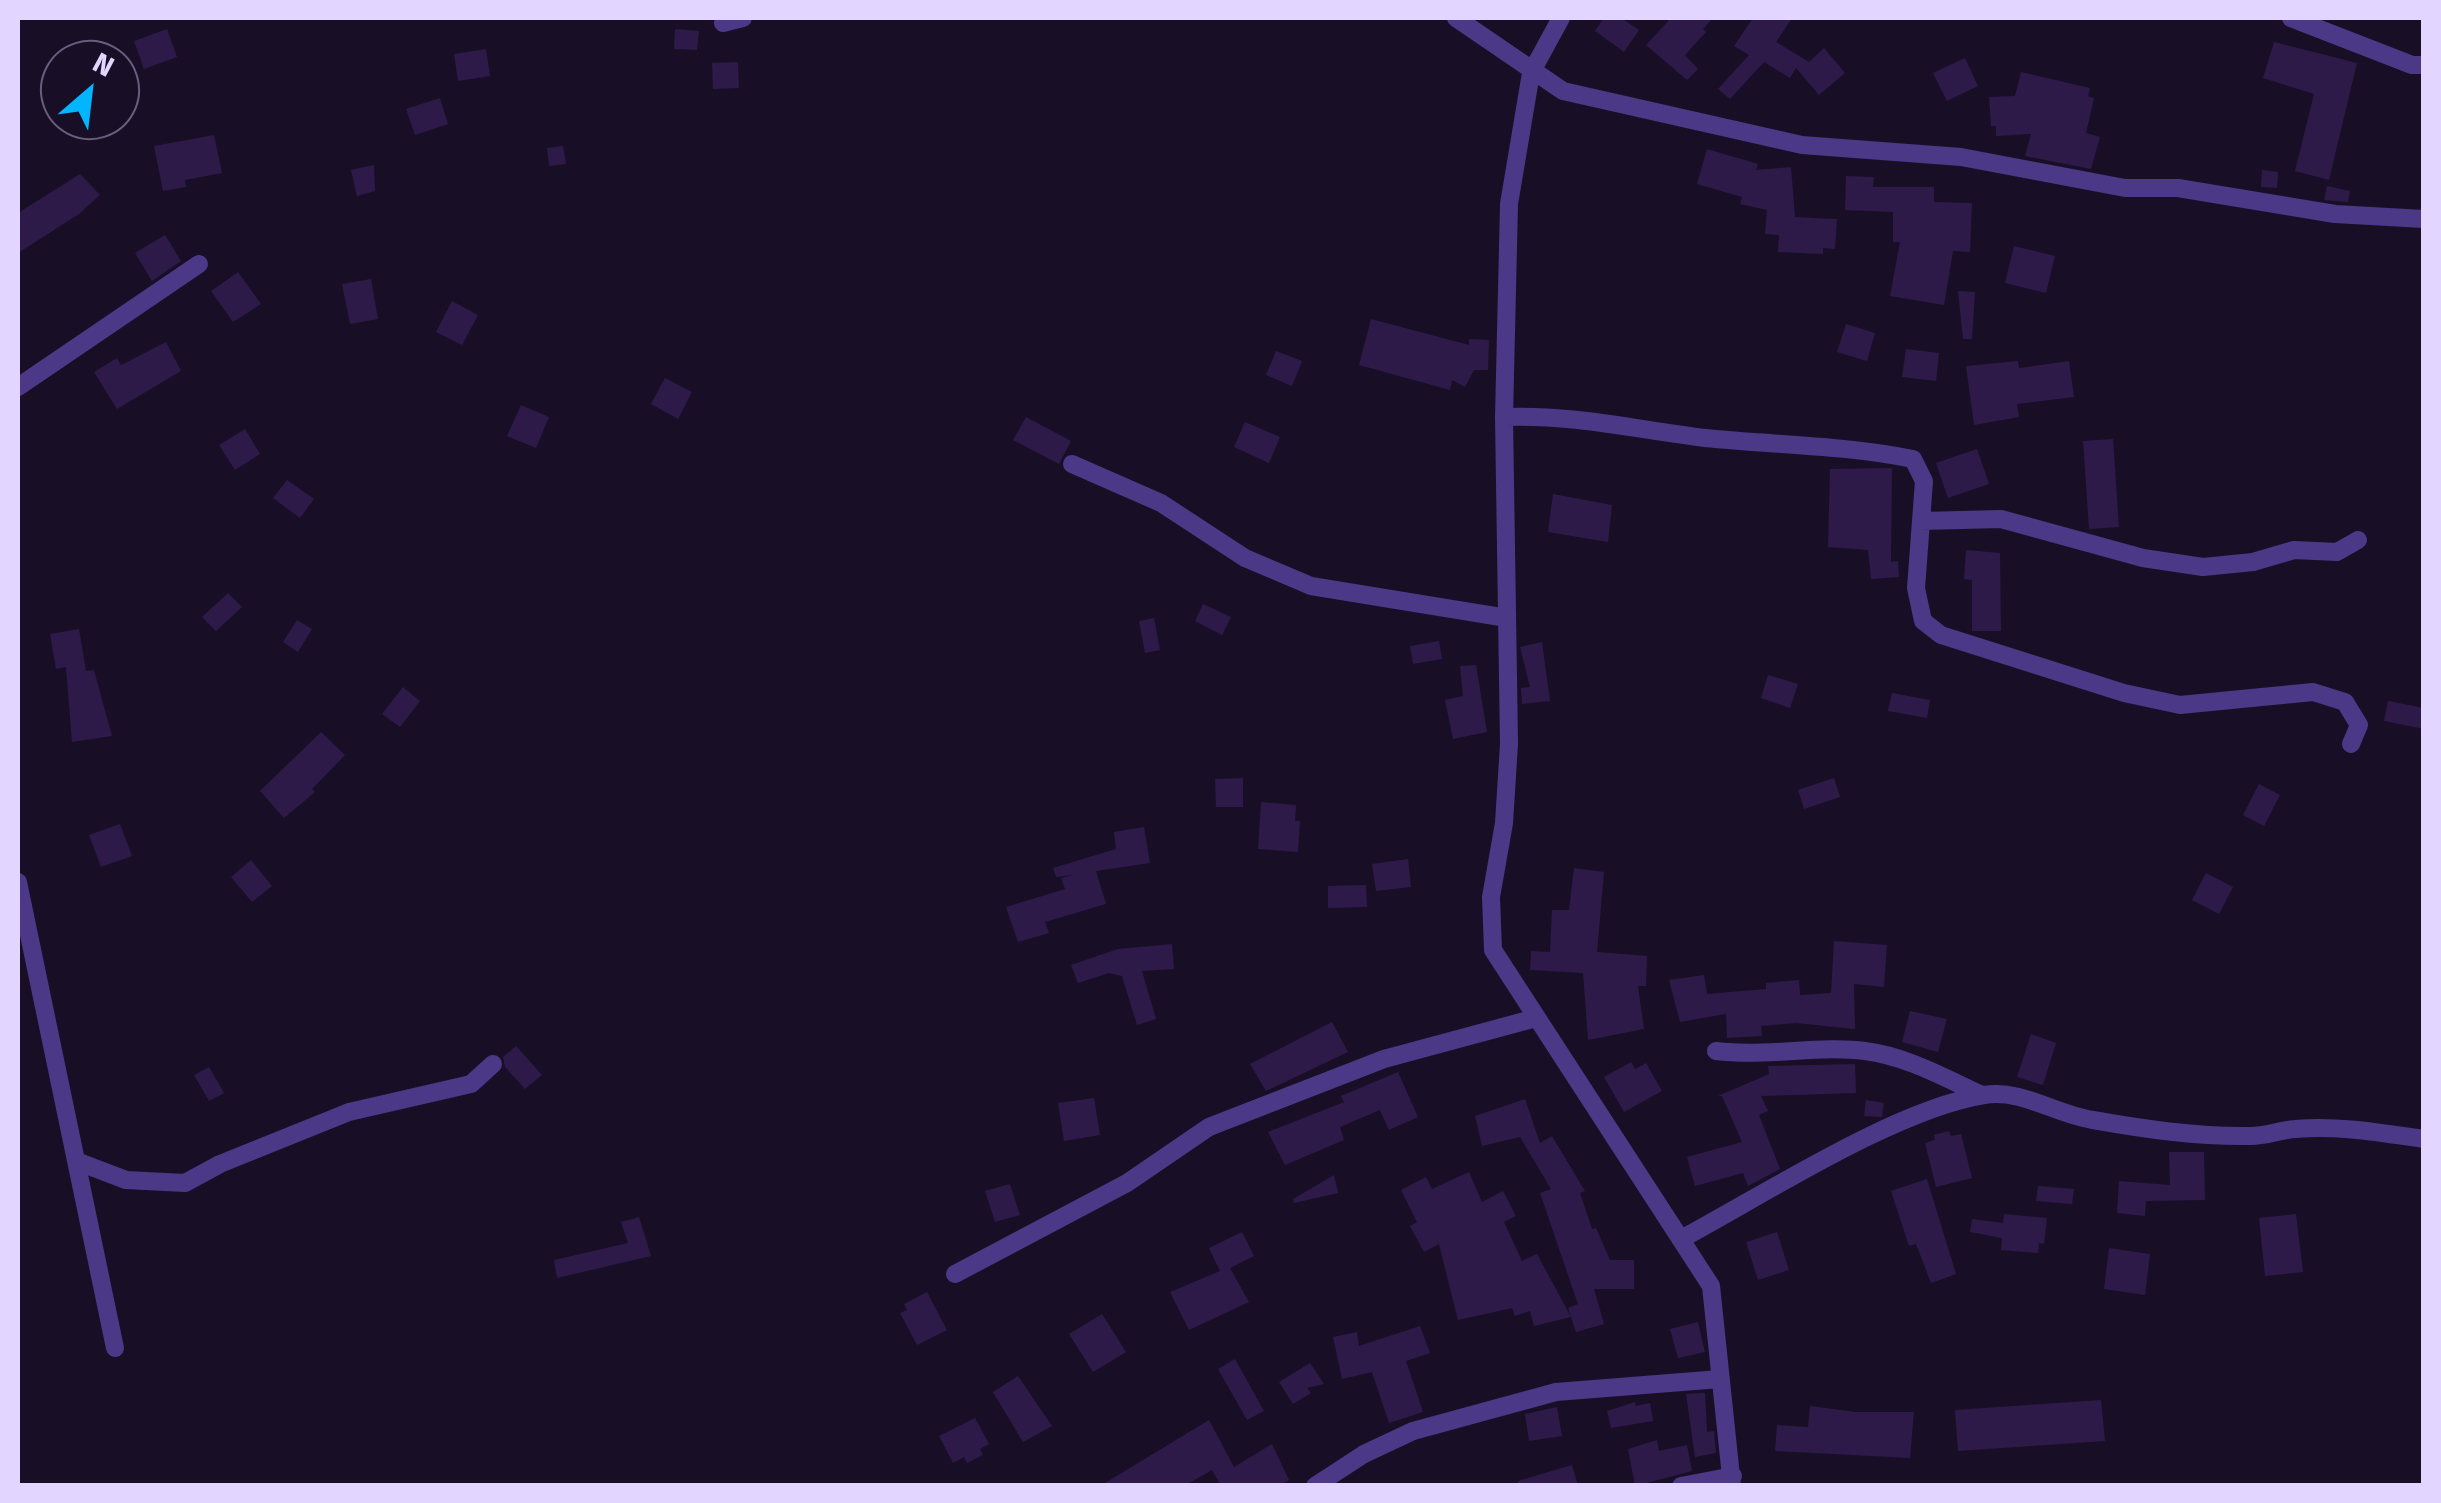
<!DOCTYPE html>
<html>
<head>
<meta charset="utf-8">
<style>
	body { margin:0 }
	#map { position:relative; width:2441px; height:1503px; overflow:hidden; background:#180f27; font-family:"Fira Sans",sans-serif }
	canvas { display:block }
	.frame { position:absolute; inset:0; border:20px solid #e2d5ff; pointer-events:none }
	.north { position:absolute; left:40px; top:40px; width:100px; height:100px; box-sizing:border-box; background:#180f27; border:2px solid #695e7d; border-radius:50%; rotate:28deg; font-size:28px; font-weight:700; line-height:40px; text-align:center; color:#e2d5ff }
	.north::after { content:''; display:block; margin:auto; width:35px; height:45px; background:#01b6ff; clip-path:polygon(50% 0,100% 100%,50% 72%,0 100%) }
</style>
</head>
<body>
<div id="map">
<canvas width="2441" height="1503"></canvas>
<div class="frame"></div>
<div class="north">N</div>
</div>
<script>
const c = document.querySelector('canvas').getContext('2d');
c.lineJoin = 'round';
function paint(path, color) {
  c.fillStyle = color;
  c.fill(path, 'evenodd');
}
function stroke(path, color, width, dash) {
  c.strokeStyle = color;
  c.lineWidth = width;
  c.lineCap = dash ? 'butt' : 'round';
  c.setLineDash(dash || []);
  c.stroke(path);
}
const building = new Path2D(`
	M1604 18H1621L1639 30 1624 52 1595 31Z
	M1671 18H1713L1703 29 1706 32 1685 55 1698 69 1687 80 1646 45Z
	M1753 18H1792L1776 42 1809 62 1824 48 1845 73 1819 95 1796 68 1790 78 1764 62 1730 99 1718 89 1749 55 1734 46Z
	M167 29 177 57 144 69 134 41Z
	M675 29 699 31 697 50 674 49Z
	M2274 42 2357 63 2329 180 2295 171 2314 94 2263 78Z
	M486 49 490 76 458 81 454 54Z
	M1965 58 1978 86 1947 101 1933 73Z
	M738 62 739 88 713 89 712 63Z
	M2021 72 2090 88 2088 96 2094 98 2086 133 2100 137 2091 169 2025 156 2031 134 1996 136V126H1991L1989 97 2015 96Z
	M440 98 448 124 415 135 406 109Z
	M214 135 222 173 185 180 186 187 163 191 154 146Z
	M563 146 566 164 549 166 547 148Z
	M1707 149 1758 164 1756 170 1791 167 1795 217 1837 219 1835 249 1823 248V254L1778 252 1779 235 1765 234 1767 210 1740 204 1742 197 1697 184Z
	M374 165 375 191 357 196 351 170Z
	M2262 170 2278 172 2277 188 2261 187Z
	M80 174 100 195 79 214 18 253V213Z
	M1846 176 1874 177 1873 187H1934V202L1972 203 1970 252 1953 251 1944 305 1890 296 1900 242H1893V212L1845 210Z
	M2327 186 2350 191 2348 202 2324 200Z
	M165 235 181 261 152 281 135 253Z
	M2014 246 2055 256 2046 293 2005 283Z
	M238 272 261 304 233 322 211 291Z
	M371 279 378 319 350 324 342 284Z
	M1958 291 1975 292 1972 339H1963Z
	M452 301 478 315 462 345 436 332Z
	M1371 319 1469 345V339L1489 340 1488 370H1474L1465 387 1452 380 1450 390 1359 365Z
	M1846 324 1875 333 1867 361 1837 352Z
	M166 342 181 371 117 409 94 372 117 358 121 365Z
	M1906 349 1939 353 1936 381 1902 377Z
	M1276 351 1302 361 1292 386 1266 375Z
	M2018 361 2019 368 2069 361 2074 397 2017 404 2019 417 1974 425 1966 366Z
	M665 378 692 392 678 419 651 404Z
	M521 405 549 417 536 448 507 436Z
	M1026 417 1071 441 1059 464 1013 440Z
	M1245 422 1280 437 1269 463 1234 447Z
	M245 429 260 454 235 470 219 445Z
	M2113 439 2119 527 2089 529 2083 441Z
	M1977 449 1989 484 1948 498 1936 463Z
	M1892 468 1891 562 1898 561 1899 577 1871 579 1868 550 1828 547 1830 469Z
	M287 480 314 499 300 518 273 498Z
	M1553 494 1612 505 1608 542 1548 532Z
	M1966 550 2000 553 2001 631H1972V580L1964 579Z
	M228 593 242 607 216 631 202 617Z
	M1203 604 1231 617 1222 635 1195 621Z
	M1154 618 1160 650 1145 653 1139 621Z
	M297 620 312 629 298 652 283 642Z
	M79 629 86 671 94 670 112 736 72 742 66 667 56 669 50 634Z
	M1439 641 1442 659 1413 664 1410 646Z
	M1542 642 1550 701 1522 704 1521 688 1530 687 1520 647Z
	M1476 665 1487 732 1453 739 1445 700 1463 696 1460 666Z
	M1768 675 1798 684 1790 708 1761 698Z
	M403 687 420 701 400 727 382 714Z
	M1892 693 1930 700 1927 718 1888 711Z
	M2388 701 2424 708V729L2384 721Z
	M321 732 345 755 312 789 315 792 284 818 260 791Z
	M1243 778V807H1216L1215 779Z
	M1834 778 1840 797 1804 809 1798 790Z
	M2259 784 2280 795 2264 826 2243 815Z
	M1261 802 1296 805 1295 821H1300L1298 852 1258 849Z
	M120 824 132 856 101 867 89 835Z
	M1144 827 1150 863 1096 871 1106 904 1045 922 1049 933 1018 942 1006 907 1065 889 1061 878 1073 875 1056 877 1053 868 1116 849 1114 832Z
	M1408 859 1411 887 1376 891 1372 864Z
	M251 860 272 886 252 902 231 877Z
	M1574 868 1604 872 1597 952 1647 956 1646 986H1638L1644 1029 1588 1040 1583 973 1530 970 1531 951 1550 952 1552 910H1569Z
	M2206 873 2233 887 2219 914 2192 900Z
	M1366 885 1367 907 1328 908V886Z
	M1834 941 1887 945 1884 987 1854 984 1855 1029 1796 1023 1761 1026 1762 1036 1727 1038 1726 1014 1680 1022 1669 980 1704 975 1707 994 1766 989V983L1799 980 1800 995 1831 993Z
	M1172 944 1174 969 1142 971 1156 1019 1137 1025 1122 976 1109 973 1078 983 1071 965 1118 949Z
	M1910 1011 1947 1019 1938 1052 1902 1042Z
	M1332 1022 1348 1052 1266 1091 1250 1064Z
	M2031 1034 2056 1043 2043 1085 2017 1077Z
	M516 1046 542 1075 525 1089 505 1067 503 1057Z
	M1631 1062 1635 1069 1646 1063 1662 1091 1624 1112 1604 1077Z
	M1855 1064 1856 1093 1761 1096 1768 1111 1759 1115 1780 1169 1748 1186 1743 1173 1695 1186 1687 1157 1742 1142 1722 1096H1718L1769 1074 1768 1066Z
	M209 1067 224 1093 209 1101 194 1075Z
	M1398 1072 1418 1117 1389 1130 1380 1110 1340 1127 1344 1140 1285 1165 1268 1132 1344 1102 1341 1096Z
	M1094 1098 1100 1135 1064 1141 1058 1103Z
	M1525 1099 1540 1143 1552 1136 1585 1191 1580 1193 1592 1229 1596 1228 1610 1260H1634V1289H1594L1604 1324 1576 1332 1571 1317 1534 1326 1530 1311 1515 1316 1512 1308 1458 1320 1439 1244 1424 1252 1410 1226 1417 1222 1401 1190 1426 1177 1432 1189 1469 1172 1482 1202 1503 1191 1516 1216 1504 1222 1522 1261 1537 1254 1571 1317 1568 1308 1578 1304 1540 1193 1551 1189 1520 1137 1482 1146 1475 1116Z
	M1866 1100 1884 1103 1882 1117 1864 1116Z
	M1949 1131 1951 1136 1961 1134 1972 1178 1936 1187 1925 1143 1935 1140 1934 1135Z
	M2169 1152H2204L2205 1200 2146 1201 2145 1216 2117 1213 2119 1181 2170 1185Z
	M1334 1175 1338 1193 1294 1203 1293 1199Z
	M1927 1179 1956 1274 1931 1283 1916 1244 1909 1246 1891 1191Z
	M1010 1184 1020 1215 995 1222 985 1191Z
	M2038 1186 2074 1189 2072 1204 2036 1201Z
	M2004 1214 2047 1218 2044 1244 2039 1243 2038 1253 2001 1250 2002 1238 1970 1232 1972 1219 2003 1223Z
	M2296 1214 2303 1272 2265 1276 2259 1218Z
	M639 1217 651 1256 557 1278 554 1260 628 1243 621 1222Z
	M1242 1232 1254 1256 1230 1268 1249 1302 1189 1330 1170 1292 1220 1271 1209 1248Z
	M1777 1232 1789 1270 1758 1280 1746 1242Z
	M2109 1248 2150 1254 2145 1295 2104 1289Z
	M927 1292 947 1330 917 1345 900 1313 907 1310 904 1304Z
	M1102 1314 1126 1352 1093 1372 1069 1334Z
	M1698 1322 1705 1352 1678 1358 1670 1329Z
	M1420 1326 1430 1353 1406 1361 1423 1412 1389 1423 1372 1372 1342 1379 1333 1337 1357 1332 1359 1346Z
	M1235 1359 1264 1411 1247 1420 1218 1369Z
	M1310 1363 1324 1384 1307 1388 1311 1393 1293 1404 1279 1382Z
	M1018 1376 1052 1426 1023 1442 993 1392Z
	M1705 1393 1707 1432 1714 1431 1716 1453 1695 1457 1686 1394Z
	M2101 1400 2105 1441 1958 1451 1955 1410Z
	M1635 1402 1636 1406 1650 1403 1653 1421 1611 1428 1607 1411Z
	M1810 1406 1856 1412H1914L1910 1458 1775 1451 1777 1425 1808 1427Z
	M1557 1407 1562 1436 1529 1441 1525 1414Z
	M975 1418 989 1444 980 1449 983 1455 967 1463 964 1457 953 1463 939 1436Z
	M1209 1420 1234 1467 1272 1444 1289 1480 1279 1486H1221L1212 1470 1184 1486H1100Z
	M1657 1440 1659 1451 1687 1445 1692 1471 1635 1486 1628 1449Z
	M1572 1465 1578 1486H1518V1481Z`);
const minor = new Path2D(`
	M1456 18 1563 91 1802 145 1961 157 2125 188H2178L2335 214 2424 219
	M1561 18 1531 73 1509 204 1504 417 1509 744 1504 823 1491 897 1493 950 1711 1286 1732 1486
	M2291 18 2412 65H2424
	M723 23 743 18
	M18 387 199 264
	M1504 417C1571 414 1639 430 1705 438 1775 445 1844 445 1913 459L1924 481 1916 588 1923 621 1941 635 2124 693 2180 705 2313 692 2345 702 2359 725 2351 744
	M1072 464 1161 503 1245 558 1311 586 1507 618
	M1921 521 2001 519 2143 558 2203 567 2253 562 2294 550 2337 552 2358 540
	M18 882 115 1348
	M1716 1051C1767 1057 1820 1045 1865 1051 1906 1056 1945 1078 1982 1095
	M76 1161 126 1180 185 1183 220 1164 349 1112 471 1084 493 1064
	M1683 1238C1765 1194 1896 1109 1984 1095 2023 1089 2054 1114 2093 1120 2144 1129 2198 1137 2251 1136 2266 1136 2280 1130 2295 1129 2338 1125 2382 1133 2424 1139
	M955 1274 1127 1183 1209 1127 1384 1059 1536 1018
	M1315 1486 1364 1454 1413 1431 1556 1392 1720 1379
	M1681 1486 1733 1476`);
paint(building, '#2d1a49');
stroke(minor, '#4b3987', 18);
</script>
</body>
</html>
